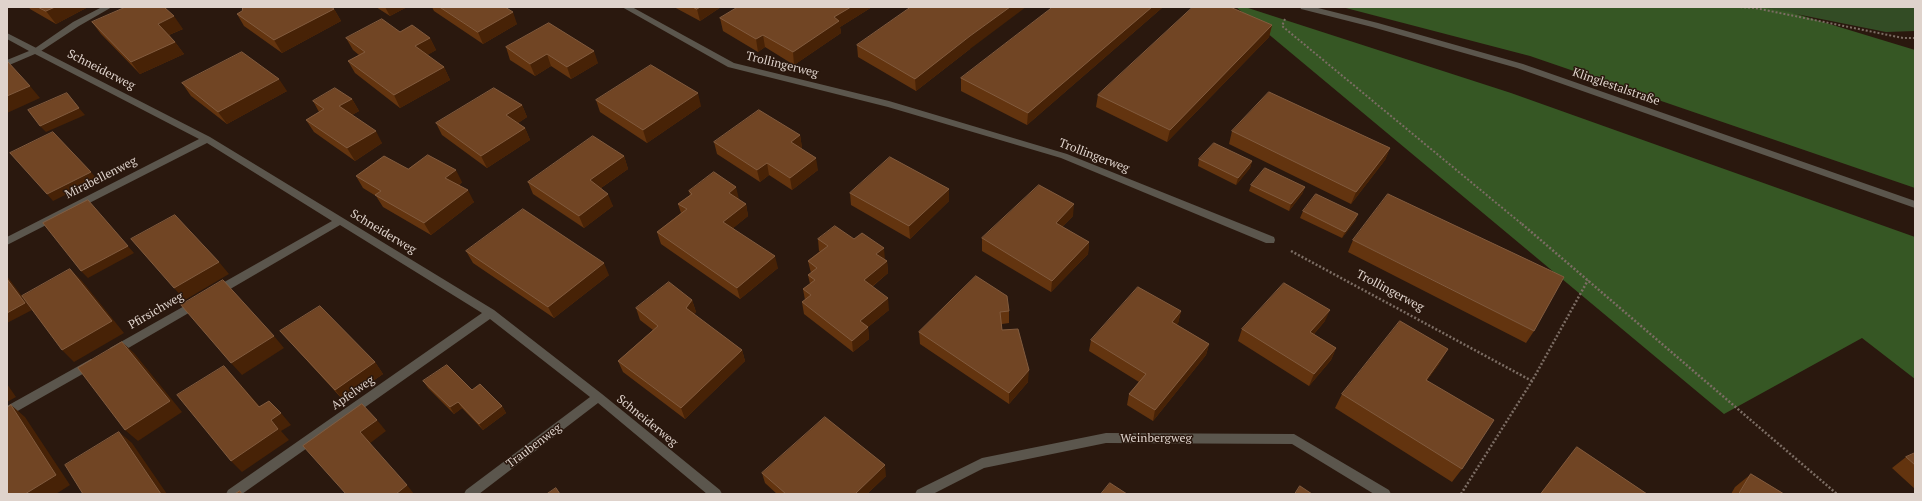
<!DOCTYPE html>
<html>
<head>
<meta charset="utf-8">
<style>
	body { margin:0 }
	#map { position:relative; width:1922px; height:501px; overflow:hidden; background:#2a180e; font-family:"PT Serif",serif }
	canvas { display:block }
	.frame { position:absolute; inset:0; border:8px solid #dfd3cc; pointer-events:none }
</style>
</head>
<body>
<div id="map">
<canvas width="1922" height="501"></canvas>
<div class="frame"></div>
</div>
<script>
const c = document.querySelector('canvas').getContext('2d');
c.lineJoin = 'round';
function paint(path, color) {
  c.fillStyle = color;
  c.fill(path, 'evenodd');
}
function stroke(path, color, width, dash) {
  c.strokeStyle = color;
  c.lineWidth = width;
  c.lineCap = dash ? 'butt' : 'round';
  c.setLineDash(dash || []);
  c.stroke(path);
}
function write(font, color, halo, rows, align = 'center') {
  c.font = font + ' "PT Serif",serif';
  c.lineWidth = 3;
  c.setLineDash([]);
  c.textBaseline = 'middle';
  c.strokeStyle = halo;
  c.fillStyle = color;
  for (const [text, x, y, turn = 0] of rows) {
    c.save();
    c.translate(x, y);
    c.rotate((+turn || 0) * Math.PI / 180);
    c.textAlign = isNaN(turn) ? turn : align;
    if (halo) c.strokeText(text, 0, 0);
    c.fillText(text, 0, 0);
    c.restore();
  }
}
const green = new Path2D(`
	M1761 7H1915V31L1886 32Z`);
const forest = new Path2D(`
	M1236 7H1245L1511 93 1915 237V379L1862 338 1724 414Z
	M1342 7H1761L1790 12 1915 50V188L1530 56Z`);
const pathFar1 = new Path2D(`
	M1740 7 1755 8 1903 38H1915
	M1285 19 1282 26 1523 225`);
const path = new Path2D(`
	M1522 224 1837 494
	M1291 251 1532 381
	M1461 494 1532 381 1588 280`);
const service = new Path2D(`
	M102 7H112L79 26 38 53H32L31 51 73 22Z`);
const minor = new Path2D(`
	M622 7H632L734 63 889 101 1067 154 1274 237 1275 240 1274 243H1266L1061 158 888 107 728 67Z
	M1300 7H1314L1378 23 1523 64 1915 201V208L1517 68 1372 27 1301 9Z
	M7 33 210 137 494 310 602 394 720 490 722 494H707L598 403 479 494H464L466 490 590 397 490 319 242 494H226L228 490 482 313 340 225 220 295H212L211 292 212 289 332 221 207 143 7 245V237L199 139 35 54 7 66V60L29 51 7 39Z
	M195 300 199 301 200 304 199 307 118 354 114 355 110 354 109 351 110 348Z
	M91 359 95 361 96 364 95 367 7 417V406Z
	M1106 433 1294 434 1389 490 1391 494H1374L1292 444 1106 443 984 468 933 494H915L917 490 982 458Z`);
const wall = new Path2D(`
	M29 7H88L56 24 30 9Z
	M376 7H407L390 16Z
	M432 7H505L517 24 483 44 434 11Z
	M674 7H721L700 21Z
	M738 7H872L840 27 841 33 794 65 765 47 758 52 723 31 720 18Z
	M1163 7 1027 125 961 91V78Z
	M334 9 341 21 282 53 244 26 237 14Z
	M92 22 183 29 169 35 175 42 184 54 140 74 101 34Z
	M549 23 598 63 571 79 551 66 535 76 510 60 506 47Z
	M1272 25 1269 37 1167 142 1096 107 1098 95Z
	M400 32 430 38 436 50 427 55 444 67 450 80 400 108 355 73 348 61 359 55 353 50 346 38Z
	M857 45 970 49 916 91 858 57Z
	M182 83 287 91 227 124 191 96Z
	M352 99 359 111 352 115 382 143 355 161 314 132 306 120 319 112 313 101Z
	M596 100 701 106 647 143 600 112Z
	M522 105 527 117 518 123 525 128 530 140 487 168 442 135 436 123Z
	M1232 131 1390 148 1385 160 1351 204 1229 144Z
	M800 135 802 148H801L818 170 792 190 769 175 760 182 717 154 714 142Z
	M624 156 628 169 601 188 613 206 584 228 533 194 528 182Z
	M1199 159 1252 161 1250 168 1236 185 1198 166Z
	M356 176 462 182 459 185 474 202 431 235 383 207 376 196 363 188Z
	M1251 185 1305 187 1302 194 1289 211 1249 191Z
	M689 191 739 199V200L746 204 748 216 733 228 778 268 740 299 661 244 657 232 681 213 678 204 690 195Z
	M850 193 949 201 910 239 851 205Z
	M1303 211 1358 214 1355 221 1342 238 1300 218Z
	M1073 216 1062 227 1089 242 1088 254 1051 292 982 251V238Z
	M818 239H854L887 261 888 273 872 287 889 310 868 327 869 339 853 352 804 314 802 302 805 300 803 289 810 284 808 275 811 273 808 261 820 251H819Z
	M1353 240 1534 331 1526 343 1348 252Z
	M466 251 609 275 554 318 473 263Z
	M976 276 1009 311V323L1002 324V330L1028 382 1009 404 920 344 919 332Z
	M692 300 696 312 694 314 742 350 745 361 685 419 623 372 618 361 653 330 640 320 636 308Z
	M1181 311 1178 323 1176 324 1209 344 1206 355 1153 421 1127 405 1129 394 1139 382 1089 351 1091 340Z
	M1325 321 1314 334 1336 348 1331 360 1309 386 1238 341 1242 329Z
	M280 331 375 362 383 374 344 401 290 342Z
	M1448 349 1439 364 1427 380 1462 469 1452 482 1335 408 1342 394Z
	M423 381 472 390 502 406 506 413 483 430 462 408 454 414 428 388Z
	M1577 447 1647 494H1540L1568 458Z
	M1915 453V489L1892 468 1906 457Z
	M762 473 886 476 867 494H777L765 483Z
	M1751 474 1784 494H1731L1735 487Z`);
const shadedWall = new Path2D(`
	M55 7H88L56 24 46 11Z
	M385 7H407L390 16Z
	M700 7H721L700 21 697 9Z
	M851 7H872L840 27 841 33 794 65 793 52 834 17Z
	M1010 7H1026L970 49 916 91 915 79 970 36Z
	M1152 7H1163L1027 125 1028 113Z
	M334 9 341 21 282 53 274 40Z
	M513 12 517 24 483 44 478 32Z
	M174 16 183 29 166 36 158 24Z
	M1272 25 1269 37 1167 142 1170 130Z
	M763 35 765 47 758 52 756 39Z
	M430 38 436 50 421 59 415 46Z
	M175 42 184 54 140 74 131 62Z
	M594 51 598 63 571 79 567 67Z
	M547 54 551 66 535 76 530 64Z
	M444 67 450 80 400 108 394 95Z
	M279 79 287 91 227 124 218 112Z
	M30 86 40 98 7 113V96Z
	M698 93 701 106 647 143 643 130Z
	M352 99 359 111 346 118 339 106Z
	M522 105 527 117 512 127 506 115Z
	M79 108 85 115 46 132 40 126Z
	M525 128 530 140 487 168 481 156Z
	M376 131 382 143 355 161 347 148Z
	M800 135 802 148 793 154 791 142Z
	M1390 148 1385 160 1351 204 1356 192Z
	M624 156 628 169 595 192 590 180Z
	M816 158 818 170 792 190 790 178Z
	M1252 161 1250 168 1236 185 1238 178Z
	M767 163 769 175 760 182 757 170Z
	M456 170 462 182 452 190 445 178Z
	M91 172 97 179 53 201 47 194Z
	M736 187 739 199 731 205 729 193Z
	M1305 187 1302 194 1289 211 1291 204Z
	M949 189V201L910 239 909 226Z
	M468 190 474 202 431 235 424 223Z
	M608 194 613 206 584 228 579 216Z
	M746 204 748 216 726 234 723 222Z
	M1074 204 1073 216 1054 235 1056 223Z
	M94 207 134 253 88 278 81 271Z
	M1358 214 1355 221 1342 238 1345 232Z
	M1089 242 1088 254 1051 292 1052 281Z
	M884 248 885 260 876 254Z
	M775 256 778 268 740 299 737 288Z
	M887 261 888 273 865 292 864 280Z
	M219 262 229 274 185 300 174 288Z
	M604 263 609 275 554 318 548 307Z
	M70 269 82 281 124 333 74 362 62 350Z
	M7 276 32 310 7 323Z
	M888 298 889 310 868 327 869 339 853 352 852 341 860 321Z
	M692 300 696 312 690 320 686 308Z
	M1330 310 1325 321 1305 344 1310 332Z
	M1181 311 1178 323 1169 333 1172 322Z
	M274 336 284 348 242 375 231 363Z
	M122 342 134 353 182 412 138 441 125 430Z
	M1209 344 1206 355 1153 421 1155 410Z
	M1336 348 1331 360 1309 386 1314 374Z
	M1448 349 1439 364 1417 394 1426 380Z
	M742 350 745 361 685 419 681 408Z
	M375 362 383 374 344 401 335 390Z
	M224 366 234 377 270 418 259 407Z
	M1029 370 1028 382 1009 404V393Z
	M7 384 16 397 7 402Z
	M458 402 462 408 454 414 450 407Z
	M11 405 25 417 70 485 56 494H25Z
	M502 406 506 413 483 430 479 424Z
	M281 413 291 425 281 431 289 440 242 472 231 461 271 420Z
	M377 420 386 431 369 444 360 432Z
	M119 432 132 443 167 494H161Z
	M885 465 886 476 867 494H855Z
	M407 485 414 494H396Z`);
const building = new Path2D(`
	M38 7H55L46 11Z
	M126 7H164L174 16 158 24 175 42 131 62 92 22Z
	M243 7H331L334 9 274 40 237 14 242 11Z
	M440 7H505L513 12 478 32Z
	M693 7H700L697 9Z
	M738 7H851L834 17 839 21 793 52 763 35 756 39 720 18Z
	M911 7H1010L970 36 915 79 857 45Z
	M1053 7H1152L1028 113 961 78Z
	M1193 7H1230L1272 25 1170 130 1098 95Z
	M382 19 400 32 412 25 430 38 415 46 444 67 394 95 348 61 365 52 346 38Z
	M549 23 594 51 567 67 547 54 530 64 506 47Z
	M242 52 279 79 218 112 182 83Z
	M8 62 30 86 7 96V63Z
	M651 65 698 93 643 130 596 100Z
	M335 88 352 99 339 106 376 131 347 148 306 120 324 109 313 101Z
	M494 88 522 105 506 115 525 128 481 156 436 123Z
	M1269 92 1390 148 1356 192 1232 131Z
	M67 93 79 108 40 126 28 110Z
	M759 110 800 135 791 142 816 158 790 178 767 163 757 170 714 142Z
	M53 132 91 172 47 194 10 153Z
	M593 136 624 156 590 180 608 194 579 216 528 182Z
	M1214 143 1252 161 1238 178 1199 159Z
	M428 155 456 170 445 178 468 190 424 223 375 195 381 191 356 176 384 156 408 169Z
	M890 157 949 189 909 226 850 193Z
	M1265 168 1305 187 1291 204 1251 185Z
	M714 172 736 187 729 193 746 204 723 222 775 256 737 288 657 232 687 209 678 204 692 194 689 191Z
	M1039 185 1074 204 1056 223 1089 242 1052 281 982 238Z
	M1316 194 1358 214 1345 232 1303 211Z
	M1388 194 1564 277 1534 331 1353 240Z
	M88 200 128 246 81 271 43 223Z
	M523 209 604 263 548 307 466 251Z
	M175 215 219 262 174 288 131 239Z
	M835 226 854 239 862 233 884 248 876 254 887 261 864 280 888 298 860 321 868 327 852 341 802 302 811 295 803 289 815 280 808 275 817 268 808 261 828 246 818 239Z
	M70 269 112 321 62 350 22 296Z
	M976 276 1007 296 1009 311 1000 312 1002 330 1018 329 1029 370 1009 393 919 332Z
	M7 279 25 303 7 313Z
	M223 280 274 336 231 363 181 305Z
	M669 282 692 300 686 308 742 350 681 408 618 361 658 326 636 308Z
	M1284 283 1330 310 1310 332 1336 348 1314 374 1242 329Z
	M1138 287 1181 311 1172 322 1209 344 1155 410 1129 394 1146 374 1091 340Z
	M320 306 375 362 335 390 280 331Z
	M1400 321 1448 349 1426 380 1494 420 1462 469 1342 394Z
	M122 342 170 401 125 430 78 368Z
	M447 365 472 390 480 384 502 406 479 424 458 402 450 407 423 381Z
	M224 366 259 407 269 401 281 413 271 420 278 429 231 461 177 395Z
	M362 404 377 420 360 432 407 485 396 494H346L303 446Z
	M11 405 56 475 25 494H7V408Z
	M825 417 885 465 855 494H786L762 473Z
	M119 432 161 494H83L65 465Z
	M1577 447 1647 494H1541Z
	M1915 453V465L1906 457Z
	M1751 474 1784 494H1739Z
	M1110 483 1127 494H1101Z
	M1300 486 1312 494H1295Z
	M556 488 560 494H547Z
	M240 491 242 494H235Z`);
const streetNames = [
	["Trollingerweg",782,65,14],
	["Schneiderweg",101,70,27],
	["Klinglestalstraße",1616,87,19],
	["Trollingerweg",1094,156,21],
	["Mirabellenweg",101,178,-27],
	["Schneiderweg",383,232,31],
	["Trollingerweg",1390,291,28],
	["Pfirsichweg",156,311,-30],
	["Apfelweg",353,393,-35],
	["Schneiderweg",647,421,39],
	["Weinbergweg",1156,439],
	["Traubenweg",534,446,-37]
];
paint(green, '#334c25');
paint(forest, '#365724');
stroke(pathFar1, '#7c6d64', 2, [2, 2]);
stroke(path, '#7c6d64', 2.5, [2, 2]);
paint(service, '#5b564d');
paint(minor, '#5b564d');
paint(wall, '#63340f');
paint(shadedWall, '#472206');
paint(building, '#714524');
stroke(building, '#825b3e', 1);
write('12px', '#dfd3cc', '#2a180e', streetNames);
</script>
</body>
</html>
